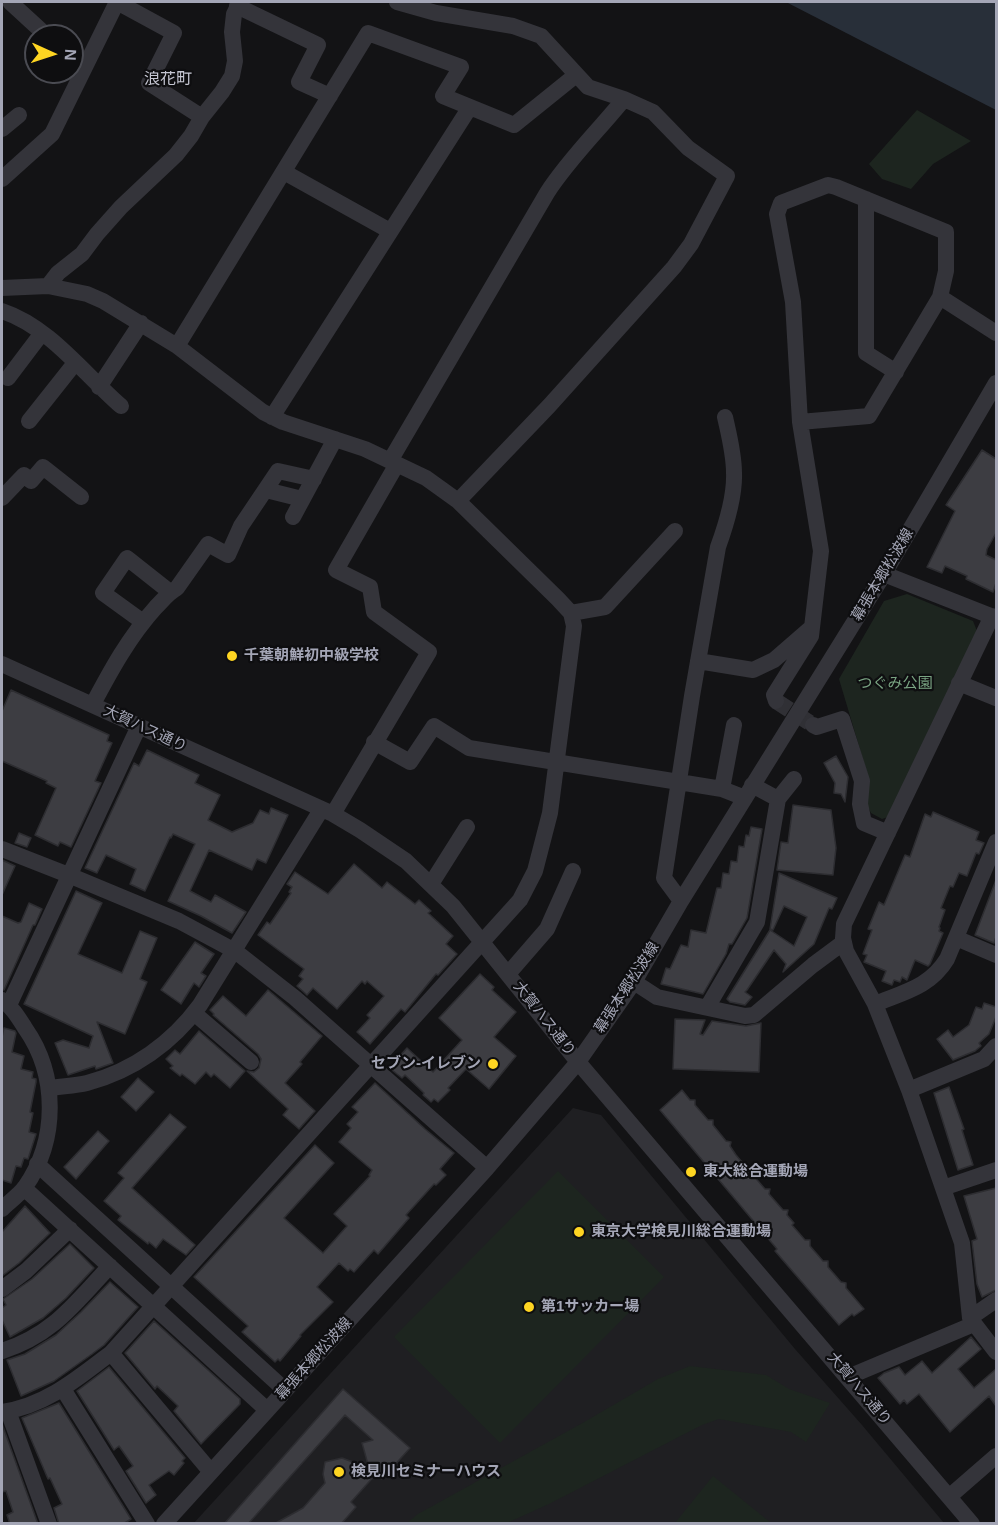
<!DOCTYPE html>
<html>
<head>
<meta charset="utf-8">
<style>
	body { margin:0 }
	#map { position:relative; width:998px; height:1525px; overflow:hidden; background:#131315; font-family:Helvetica,sans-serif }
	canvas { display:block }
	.frame { position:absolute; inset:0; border:3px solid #a4a6b6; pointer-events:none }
	.north { position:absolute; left:24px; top:24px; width:60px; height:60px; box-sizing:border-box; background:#0e0e10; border:2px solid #4a4b52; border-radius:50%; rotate:93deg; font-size:16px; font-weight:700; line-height:24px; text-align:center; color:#a4a6b6 }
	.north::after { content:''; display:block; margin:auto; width:21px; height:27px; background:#fed522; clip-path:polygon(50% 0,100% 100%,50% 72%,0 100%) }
</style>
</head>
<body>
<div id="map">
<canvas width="998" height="1525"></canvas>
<div class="frame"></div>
<div class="north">N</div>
</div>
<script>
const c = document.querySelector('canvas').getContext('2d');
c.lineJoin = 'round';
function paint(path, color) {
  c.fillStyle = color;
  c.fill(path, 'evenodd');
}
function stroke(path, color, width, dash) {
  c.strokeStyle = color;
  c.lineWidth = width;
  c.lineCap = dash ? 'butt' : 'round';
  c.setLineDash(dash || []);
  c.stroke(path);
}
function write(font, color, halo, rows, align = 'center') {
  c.font = font + ' Helvetica,"Noto Sans JP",sans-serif';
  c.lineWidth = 4.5;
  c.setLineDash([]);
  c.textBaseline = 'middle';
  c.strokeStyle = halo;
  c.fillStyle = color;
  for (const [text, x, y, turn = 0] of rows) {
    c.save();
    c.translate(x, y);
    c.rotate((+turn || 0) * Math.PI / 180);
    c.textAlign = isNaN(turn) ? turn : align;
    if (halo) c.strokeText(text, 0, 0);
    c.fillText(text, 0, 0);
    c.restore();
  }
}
const built = new Path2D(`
	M573 1108 601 1115 795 1349 862 1425 944 1523 193 1524Z`);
const green = new Path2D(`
	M917 110 971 141 933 164 911 189 882 179 869 164Z
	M907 594 973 621 977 631 888 817 882 819 871 813 867 805 868 776 839 679 884 601Z
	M558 1171 664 1277 500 1443 394 1337Z
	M690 1366 766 1375 789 1389 830 1403 806 1442 791 1432 719 1419 702 1425 549 1504 507 1523H407L418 1514 586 1421 658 1379Z
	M713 1476 771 1523H675Z`);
const water = new Path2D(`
	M786 2H996V110Z`);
const building = new Path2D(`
	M982 450 996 459V533L987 549 986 555 996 560V583L993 592 966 579 967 576 945 566 942 573 927 567 955 511 946 505Z
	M11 690 109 735 107 741 112 743 95 781 101 783 71 847 60 842 58 846 35 835 56 788 46 783 47 781 2 761V711Z
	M147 750 199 775 195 783 220 795 208 820 232 832 253 823 260 810 269 814 271 808 288 815 266 863 257 859 252 870 209 850 190 891 211 902 215 895 246 912 232 933 201 916 168 901 195 844 173 834 171 838 170 837 145 891 130 884 136 869 106 855 97 873 85 868 134 763 139 766Z
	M836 756 848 777 845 802 841 794 834 793 835 783 824 763Z
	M793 805 831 810 836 848 833 875 777 870 781 842 788 843Z
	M933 812 979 832 976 840 984 843 979 854 976 853 967 876 959 873 953 887 950 886 941 908 945 910 939 927 940 928 939 931 943 933 930 964 928 966 915 960 907 980 902 977 900 982 894 980 892 985 882 981 886 971 864 962 867 955 863 954 872 930 868 929 879 902 884 905 905 855 910 857 925 814 931 817Z
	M751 827 762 829 747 918 732 944H729L726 954 703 994 661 984 666 968 670 969 681 945 688 947 691 930 706 933 717 888H721L723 873 729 874 731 861 737 862 739 846 744 847 746 835 749 836Z
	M19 833 31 838 27 847 15 843Z
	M2 860 15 866 2 895Z
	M354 864 382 888 387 882 415 904 419 900 431 911 428 913 453 936 446 944 457 954 438 975 436 974 405 1012 401 1009 370 1044 357 1032 370 1018 367 1015 384 996 367 981 365 984 362 981 337 1009 313 988 307 995 297 986 303 979 299 976 304 969 258 935 267 922 270 924 291 893 289 892 292 887 287 884 295 872 328 894Z
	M779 873 837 898 832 909 829 908 814 944 783 972 786 964 774 950 747 990 745 992 752 997 745 1005 730 1002 727 999 770 930 794 946 807 917 784 906 773 930 770 929Z
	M996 880V937L994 943 975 935Z
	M76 891 102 903 78 954 122 973 140 931 157 938 140 979 147 982 125 1034 97 1022 113 1063 96 1069 95 1066 68 1075 55 1043 63 1040 89 1048 93 1036 24 1004Z
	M29 903 42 909 35 925H33L4 990H2V916L18 923 21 922Z
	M195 942 214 954 201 973 206 976 199 987 194 983 181 1004 161 990Z
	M480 974 494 987 492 990 516 1012 494 1037 516 1056 489 1089 466 1069 448 1088 450 1090 438 1102 434 1099 431 1102 423 1095 424 1093 405 1075 402 1078 392 1070 398 1064 395 1061 407 1048 433 1072 462 1040 439 1018Z
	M268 990 322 1036 300 1062 302 1064 285 1083 315 1111 299 1129 283 1115 288 1109 247 1071 254 1072 259 1068 261 1059 258 1054 213 1015 214 1014 210 1010 223 996 246 1016Z
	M984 1003 996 1007V1017L989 1034 979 1043 981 1046 975 1051 953 1060 937 1039 948 1030 953 1037 969 1025 976 1007 982 1009Z
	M675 1019 705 1020 700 1034 703 1035 712 1021 746 1026 761 1023 759 1072 673 1069Z
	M4 1028 15 1031 16 1033 12 1052 24 1056 21 1069 33 1072 32 1078 36 1079V1082L30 1112 33 1113 29 1132 36 1134 28 1159 24 1158 21 1167 16 1166 11 1183 2 1180V1037Z
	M199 1031 245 1071 230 1088 214 1074 211 1077 206 1072 195 1084 182 1074 180 1076 170 1068 173 1066 166 1059 175 1050 180 1054Z
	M138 1078 154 1092 136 1111 121 1097Z
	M375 1083 425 1129 454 1153 440 1169 446 1175 436 1185 434 1184 406 1215 409 1218 378 1254 374 1250 354 1272 350 1269 348 1271 339 1263 317 1287 333 1302 300 1335 301 1336 280 1361 278 1359 275 1362 242 1332 248 1326 194 1277 315 1145 334 1163 284 1218 323 1253 347 1226 334 1214 370 1176 369 1175 372 1170 339 1142 351 1128 347 1124 358 1112 352 1107Z
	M949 1087 964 1129 962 1130 973 1165 958 1170 934 1093Z
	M682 1090 690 1100H695V1105L708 1120H713V1125L726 1141 731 1142 730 1146 736 1155 747 1168H752V1174L765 1189H770L769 1194 783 1210H788L787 1215 794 1223 792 1225 805 1240H810V1246L823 1261H828V1267L841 1282 846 1283V1288L864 1309 854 1316 852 1314 839 1325 775 1251 777 1249 660 1110Z
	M170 1114 186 1127 132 1188 195 1245 186 1255 163 1239 156 1248 149 1242 148 1244 118 1220 121 1216 104 1201 124 1178 118 1173Z
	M98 1131 109 1141 76 1179 64 1167Z
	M996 1188V1290L982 1297 977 1284 972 1241 977 1239 964 1196Z
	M25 1206 50 1233 19 1263 2 1276V1232Z
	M70 1244 94 1268 66 1298 43 1318 10 1337 2 1320V1308L6 1305 3 1299 32 1279Z
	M110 1282 138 1307 104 1345 92 1354 54 1381 21 1396 7 1360 25 1354 56 1335 81 1312Z
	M154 1321 240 1399V1404L201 1444 174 1411 178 1406 157 1386 155 1389 125 1353Z
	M971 1337 981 1349 958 1369 974 1388 996 1369V1406L989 1396 950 1432 919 1394 907 1404 904 1400 900 1404 878 1378 884 1373 899 1367 905 1375 922 1361 932 1373Z
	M109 1367 185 1458 182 1461 184 1463 174 1475 169 1471 149 1485 156 1495 146 1503 126 1471 133 1466 119 1446 114 1450 77 1391Z
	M343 1389 410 1448 382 1479 376 1474 351 1502 356 1507 341 1524H274L303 1508 325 1483 323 1474 325 1462 342 1458 369 1468 362 1443 373 1440 345 1415 248 1524H224Z
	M59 1403 131 1519 123 1524H59L54 1508 62 1504 50 1478 48 1479 22 1418Z
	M2 1424 38 1524H10L7 1515 13 1512 6 1491 2 1492Z`);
const minorTunnel = new Path2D(`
	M776 701 813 725`);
const minor = new Path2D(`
	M10 2 47 36
	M117 2 174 33 149 83 202 117
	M397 2 436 13 513 26 541 36 588 87 624 99 653 112 688 148 727 176 691 244 674 267 549 406 458 501
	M237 6 318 45 299 82 330 96
	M2 129 19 115
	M284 172 390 231
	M2 179 52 134 117 2
	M866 199V353L896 372
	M48 286 58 273 82 254 97 234 121 207 176 155 191 136 202 117 222 92 232 76 235 61 232 32 234 14 240 2
	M2 288 48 286 87 294 103 301 177 346 263 412 283 422 365 449 426 478 458 501 558 599 571 613 574 626 550 813 535 871 520 900 111 1353C77 1379 45 1406 2 1412
	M940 297 996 333
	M2 311C50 327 83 373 121 406
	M177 346 368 33 461 67 443 96 514 125 576 75
	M8 378 42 333
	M99 387 141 323
	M272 417 470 107
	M29 421 75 363
	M390 461 547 193C568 160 599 130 624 99
	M266 490 302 499
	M2 498 24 475 31 481 43 467 81 497
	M293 517 335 439
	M884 574 996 618
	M571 613 605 607 675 531
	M992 616 844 924 843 938 846 951 875 1004 909 1090 962 1243 970 1318 996 1352
	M143 622 103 593 127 558 170 592
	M698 661 753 670 774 660 812 627
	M2 664 333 814 360 830 406 861 453 906 578 1062 972 1524
	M959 683 996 698
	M776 701 774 695 811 636 821 551 800 422 793 302 777 214 781 203 828 185 836 187 946 232V271L940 297 869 416 800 422
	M93 704C111 670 129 637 156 607 163 600 168 593 177 588L208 544 228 555 241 526 278 471 314 479
	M813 725 817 727 842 719 862 781 860 804 864 823 888 833
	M374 742 410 762 434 726 469 748 722 789 745 798
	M722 789 734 725
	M778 799 794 779
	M333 814 429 652 374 612 370 587 336 570 397 464
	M2 849 71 876 179 921 235 951 295 998 487 1168
	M431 884 467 827
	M681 901 664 878 692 696 718 547C726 525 735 497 734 473 734 454 729 435 725 417
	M956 938 996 955
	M508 974 547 929 573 871
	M634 982 657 997 745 1016 754 1015 813 965 844 942
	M2 1000C12 1007 18 1017 25 1028 58 1075 58 1140 25 1187 19 1195 9 1202 2 1209
	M875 1004C904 992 930 987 947 959L996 842
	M9 1005 139 726
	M708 1006 757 922 778 799 752 785
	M194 1013 251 1062
	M50 1088C62 1086 75 1086 87 1083 133 1071 172 1043 200 1005L321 810
	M909 1090 984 1059 996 1046
	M37 1164 285 1390
	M24 1188 267 1410
	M943 1188 996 1170
	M2 1289 26 1271 70 1229
	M970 1318 996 1300
	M2 1351C53 1335 75 1303 110 1266
	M111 1353 211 1472
	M848 1377 974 1324
	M63 1389 147 1524
	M8 1411 49 1524
	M950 1496 996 1456
	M164 1524 487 1168 578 1062 634 982 681 901 884 574 996 383`);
const markers = [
	[232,656,6,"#fed522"],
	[493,1064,6,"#fed522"],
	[691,1172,6,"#fed522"],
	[579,1232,6,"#fed522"],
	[529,1307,6,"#fed522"],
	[339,1472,6,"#fed522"]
];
const streetNames = [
	["幕張本郷松波線",883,575,-59],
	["大賀ハス通り",145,729,25],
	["幕張本郷松波線",627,988,-57],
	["大賀ハス通り",544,1019,52],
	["幕張本郷松波線",314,1359,-48],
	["大賀ハス通り",859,1389,50]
];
const poiNames = [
	["千葉朝鮮初中級学校",244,656],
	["セブン-イレブン",481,1064,"right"],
	["東大総合運動場",703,1172],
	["東京大学検見川総合運動場",591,1232],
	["第1サッカー場",541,1307],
	["検見川セミナーハウス",351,1472]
];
const parkNames = [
	["つぐみ公園",895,684]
];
const neighbourhoodNames = [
	["浪花町",168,80]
];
paint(built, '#1f1f22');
paint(green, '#1d251f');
paint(water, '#282f39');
paint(building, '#3d3d42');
stroke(building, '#2d2d31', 1.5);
stroke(minorTunnel, '#303035', 16, [16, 8]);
stroke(minor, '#34343a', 16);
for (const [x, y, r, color] of markers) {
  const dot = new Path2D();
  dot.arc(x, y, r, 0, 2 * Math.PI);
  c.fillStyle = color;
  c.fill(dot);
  stroke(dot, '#0e0e10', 2);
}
write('15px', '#a4a6b6', '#0e0e10', streetNames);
write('bold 15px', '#a4a6b6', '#0e0e10', poiNames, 'left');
write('15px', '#79a382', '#0e0e10', parkNames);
write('16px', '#c5c6d2', '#0e0e10', neighbourhoodNames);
</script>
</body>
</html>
